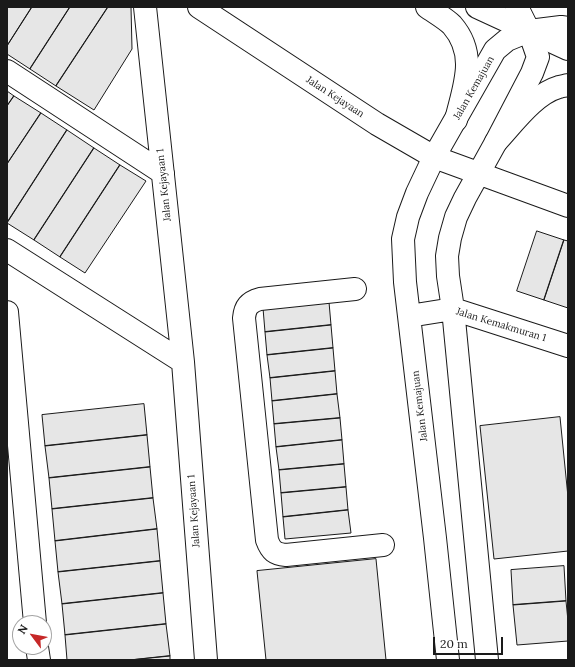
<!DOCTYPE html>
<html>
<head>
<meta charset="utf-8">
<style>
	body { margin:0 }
	#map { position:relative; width:575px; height:667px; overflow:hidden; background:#fff; font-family:Lora,serif }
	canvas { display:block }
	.frame { position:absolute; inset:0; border:8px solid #1a1a1a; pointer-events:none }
	.north { position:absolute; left:12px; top:615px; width:40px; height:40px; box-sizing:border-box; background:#fff; border:1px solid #a3a3a3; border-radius:50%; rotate:302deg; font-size:11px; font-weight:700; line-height:16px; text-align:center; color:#1a1a1a }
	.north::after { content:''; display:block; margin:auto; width:14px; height:18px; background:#c62828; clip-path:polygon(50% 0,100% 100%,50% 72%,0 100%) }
	.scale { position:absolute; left:433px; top:637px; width:70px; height:18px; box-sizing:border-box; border:2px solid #1a1a1a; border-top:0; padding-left:5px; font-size:12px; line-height:14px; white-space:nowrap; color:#1a1a1a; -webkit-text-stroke:3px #fff; paint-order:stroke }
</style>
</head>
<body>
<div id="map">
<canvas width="575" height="667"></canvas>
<div class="frame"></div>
<div class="north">N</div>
<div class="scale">20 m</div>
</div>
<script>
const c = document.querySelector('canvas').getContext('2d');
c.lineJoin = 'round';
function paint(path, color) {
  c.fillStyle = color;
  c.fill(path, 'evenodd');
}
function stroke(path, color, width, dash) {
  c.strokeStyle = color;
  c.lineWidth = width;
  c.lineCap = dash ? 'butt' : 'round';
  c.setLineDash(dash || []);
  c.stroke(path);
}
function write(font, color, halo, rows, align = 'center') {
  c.font = font + ' Lora,serif';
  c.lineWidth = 3;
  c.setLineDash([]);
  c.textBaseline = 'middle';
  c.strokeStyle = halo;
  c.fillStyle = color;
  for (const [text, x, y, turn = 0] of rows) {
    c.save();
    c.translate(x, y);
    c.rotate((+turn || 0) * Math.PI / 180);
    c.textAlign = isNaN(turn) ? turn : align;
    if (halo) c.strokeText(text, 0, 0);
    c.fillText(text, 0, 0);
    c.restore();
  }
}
const building = new Path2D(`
	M7 7H32L7 46Z
	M32 7H70L30 69 7 54V46Z
	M70 7H108L56 86 30 69Z
	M108 7H131L132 49 94 110 56 86Z
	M7 91 14 96 7 106Z
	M14 96 41 113 7 164V106Z
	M41 113 67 130 7 223V164Z
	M67 130 94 148 34 240 7 223Z
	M94 148 120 165 60 257 34 240Z
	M120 165 146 181 85 273 60 257Z
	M537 231 564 240 544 300 517 291Z
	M564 240 568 241V308L544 300Z
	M329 302 331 325 265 332 263 308Z
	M331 325 333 348 267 355 265 332Z
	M333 348 335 371 270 378 267 355Z
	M335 371 337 394 272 401 270 378Z
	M337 394 340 418 274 424 272 401Z
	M144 404 147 435 45 446 42 415Z
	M560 417 568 497V551L494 559 480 426Z
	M340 418 342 440 276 447 274 424Z
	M147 435 150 467 49 478 45 446Z
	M342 440 344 464 279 470 276 447Z
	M344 464 346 487 281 493 279 470Z
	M150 467 153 498 52 509 49 478Z
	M346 487 348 510 283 517 281 493Z
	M153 498 157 529 55 541 52 509Z
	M348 510 351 533 285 539 283 517Z
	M157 529 160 561 58 572 55 541Z
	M376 559 386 660H266L257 571Z
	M160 561 163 593 62 604 58 572Z
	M564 566 566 601 513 605 511 570Z
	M163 593 166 624 65 635 62 604Z
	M566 601 568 621V641L517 645 513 605Z
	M166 624 170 656 130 660H67L65 635Z
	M170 656V660H130Z`);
const minor = new Path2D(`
	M145 7 183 362 206 660
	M199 7 377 124 434 157 568 206
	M7 71 163 173
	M7 250 183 362
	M355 289 260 299C249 302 245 307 244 318L267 540C271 551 275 554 286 555L383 545
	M7 312 35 623
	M409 316 453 309 568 346
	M37 647 39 660
	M448 660 435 538 405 282 403 239 408 217 417 193 434 157 495 50 507 40 529 31 538 57 532 73 496 142 465 198 456 217 450 238 447 256 448 276 453 309 487 660`);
const highway = new Path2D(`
	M427 7C434 12 446 19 452 25 478 55 464 86 456 120
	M477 7 568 49
	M517 7 529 31 561 27 568 28
	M496 142C513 124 534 94 559 87 562 86 565 86 568 85`);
const streetNames = [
	["Jalan Kemajuan",474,88,-60],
	["Jalan Kejayaan",335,97,33],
	["Jalan Kejayaan 1",164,185,-96],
	["Jalan Kemakmuran 1",501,325,17],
	["Jalan Kemajuan",420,406,-97],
	["Jalan Kejayaan 1",194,511,-94]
];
paint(building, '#e6e6e6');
stroke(building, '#1a1a1a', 1);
stroke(minor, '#1a1a1a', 24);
stroke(highway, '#1a1a1a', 24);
stroke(minor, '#fff', 22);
stroke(highway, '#fff', 22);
write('10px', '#1a1a1a', '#fff', streetNames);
</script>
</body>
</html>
